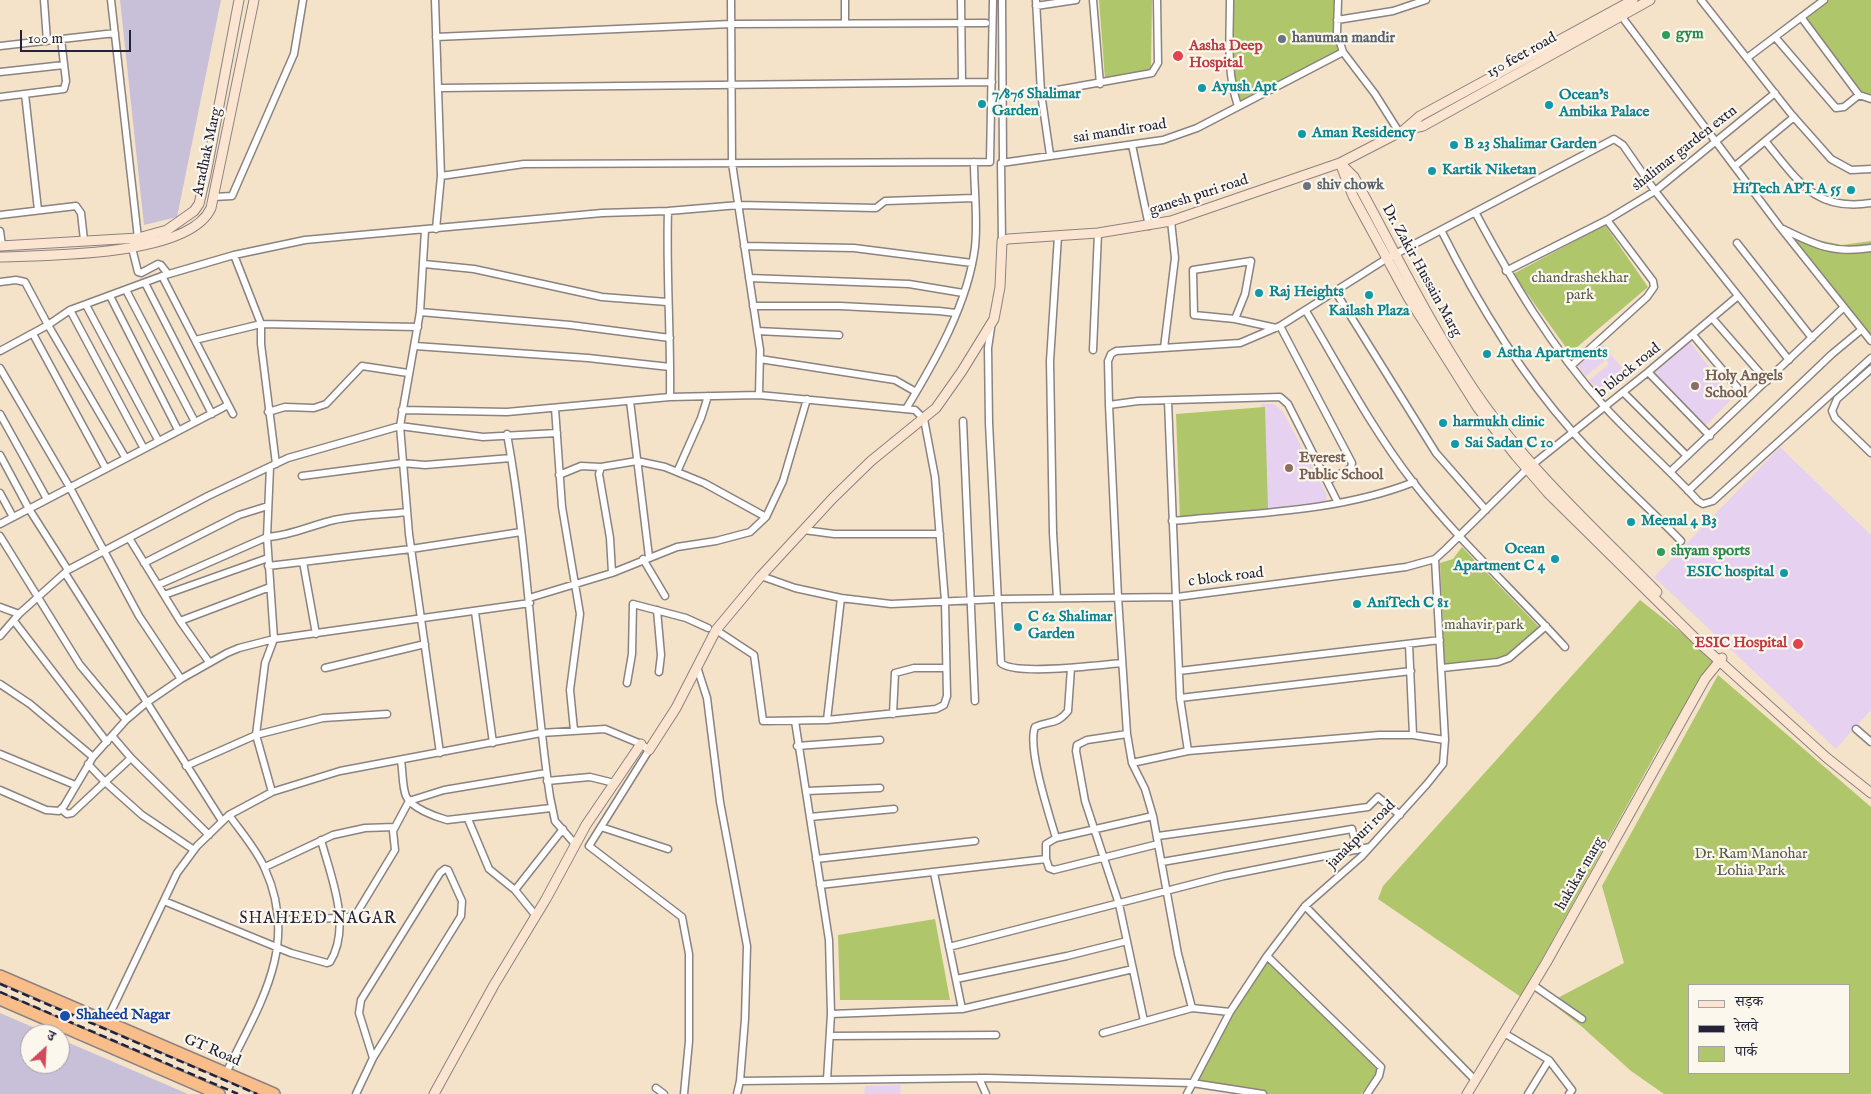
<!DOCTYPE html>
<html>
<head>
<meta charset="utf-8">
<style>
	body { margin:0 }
	#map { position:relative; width:1871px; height:1094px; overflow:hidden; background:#f4e3c9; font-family:"IM FELL English","Noto Serif Devanagari",serif }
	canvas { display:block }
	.legend { position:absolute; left:1688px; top:984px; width:162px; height:90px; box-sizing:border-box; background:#fbf7ec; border:1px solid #a4a2a5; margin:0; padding:6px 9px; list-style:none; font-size:15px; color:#22223b }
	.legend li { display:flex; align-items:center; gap:10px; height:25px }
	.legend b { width:25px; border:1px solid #a4a2a5 }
	.north { position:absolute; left:20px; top:1024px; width:50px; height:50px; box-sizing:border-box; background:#fbf7ec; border:1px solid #a4a2a5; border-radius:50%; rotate:25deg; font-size:14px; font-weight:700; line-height:20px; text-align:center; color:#22223b }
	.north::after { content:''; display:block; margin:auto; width:18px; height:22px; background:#d1495b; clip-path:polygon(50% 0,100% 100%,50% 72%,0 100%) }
	.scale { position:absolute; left:20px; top:30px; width:111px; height:22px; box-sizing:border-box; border:2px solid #22223b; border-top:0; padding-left:6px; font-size:15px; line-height:18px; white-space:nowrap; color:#22223b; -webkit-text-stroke:4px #fbf7ec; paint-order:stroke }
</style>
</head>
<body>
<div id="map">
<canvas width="1871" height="1094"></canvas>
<ul class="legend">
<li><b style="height:6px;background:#fce5d0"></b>सड़क</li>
<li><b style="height:6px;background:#22223b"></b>रेलवे</li>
<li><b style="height:14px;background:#b0c66a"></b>पार्क</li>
</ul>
<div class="north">उ</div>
<div class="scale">100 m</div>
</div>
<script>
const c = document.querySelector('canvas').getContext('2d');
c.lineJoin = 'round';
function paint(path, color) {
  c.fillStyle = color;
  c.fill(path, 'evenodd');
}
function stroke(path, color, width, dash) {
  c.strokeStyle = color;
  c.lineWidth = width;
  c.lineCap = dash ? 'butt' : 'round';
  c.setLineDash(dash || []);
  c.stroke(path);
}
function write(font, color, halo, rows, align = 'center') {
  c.font = font + ' "IM FELL English",serif';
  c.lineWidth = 4.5;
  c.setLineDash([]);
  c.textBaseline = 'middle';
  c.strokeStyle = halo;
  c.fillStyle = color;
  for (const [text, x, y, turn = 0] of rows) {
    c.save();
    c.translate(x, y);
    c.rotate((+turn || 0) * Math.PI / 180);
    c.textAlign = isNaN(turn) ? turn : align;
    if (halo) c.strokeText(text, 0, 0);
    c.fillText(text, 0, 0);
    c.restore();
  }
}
const built = new Path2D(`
	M1690 342 1733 398 1703 428 1654 373Z
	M1603 345 1623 369 1598 390 1589 380 1609 364 1606 360 1586 376 1578 366Z
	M1261 404H1274L1283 412 1327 495 1325 501 1266 509Z
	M1780 447 1871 535V710L1836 749 1654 577Z
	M901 1085 900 1094H864L865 1086Z`);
const industrial = new Path2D(`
	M120 0H221L177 217 144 225Z
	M0 1013 49 1034H30V1064H60V1039L188 1094H0Z`);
const green = new Path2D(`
	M1099 0H1152L1151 70 1105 79Z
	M1230 0H1338L1337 13 1343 52 1238 106 1231 86Z
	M1824 0H1871V94L1862 96 1801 17Z
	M1605 225 1648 287 1570 353 1513 274Z
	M1790 234 1842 245 1871 241V338Z
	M1265 407 1268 509 1225 520H1180L1176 414Z
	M1462 547 1540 628 1504 663 1445 668 1440 563 1453 559Z
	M1640 600 1706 652 1718 666 1661 744 1521 997 1378 899 1383 886Z
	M1718 675 1871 807V1094H1664L1631 1071 1581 1026 1550 1002 1624 963 1602 886ZM1690 985H1850V1073H1690Z
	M935 919 950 1000H840L838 935Z
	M1267 956 1381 1067 1361 1094H1263L1192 1083 1230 1012Z`);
const street = new Path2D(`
	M44 0 47 41
	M111 0 138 238
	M435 0 441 176 436 229
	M731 0 732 163 760 350 759 395
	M961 0 962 82
	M1002 0 1003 162
	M1036 0 1041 93 1050 155
	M1093 0 1100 84
	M1230 0C1230 36 1226 71 1238 106
	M1338 0 1337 33 1343 52 1375 94 1399 132
	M1701 0 1792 115 1831 159 1851 170 1871 169
	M1036 6 1076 0
	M1619 13 1780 227 1871 341
	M1801 17 1859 95 1871 99
	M1337 20 1393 11 1426 0
	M845 23V0
	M436 37 731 24 986 23
	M1775 37 1836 108 1844 107 1859 95
	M0 46 115 33
	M1747 58 1824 0
	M0 72 64 65
	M439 88 992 82
	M1041 93 1152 73 1158 63 1157 0
	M25 94 38 210
	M0 97 64 89 66 81 61 39
	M1765 141C1798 180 1814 212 1871 203
	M1132 145 1149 226
	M1735 166 1794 117
	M441 176 524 164 990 162 993 0
	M213 197 232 196 294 54 303 0
	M668 211C666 273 671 335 670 397
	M1475 212C1512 281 1551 347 1604 406 1634 439 1668 468 1698 501L1703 504 1713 501 1871 358
	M0 215 76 206 81 213 84 240
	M1783 229C1815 245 1834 254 1871 248
	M425 230 420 312 400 426 409 534 440 753
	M1441 230C1477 302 1518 370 1571 430 1605 469 1645 504 1681 541
	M0 231 2 246
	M1002 241 1001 163 1163 140 1197 128 1343 52
	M1737 243 1812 338
	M744 246 854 248 972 263
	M132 248 138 272 141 273 158 264 161 265 168 274
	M234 255 261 324V344L276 464
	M424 264 474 269 602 297 667 302
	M1506 271 1607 220 1655 191 1775 93
	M162 276 233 414
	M749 278 909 284 963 293
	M0 282 16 280 25 282 48 325 125 457
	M145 283 212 414
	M126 290 195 422
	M1335 291 1436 453 1486 510
	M110 296 178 430
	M86 305 158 440
	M753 306H840L939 311 956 313
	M70 310 143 447
	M1306 311C1340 368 1372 429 1413 482 1459 541 1515 592 1565 647
	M420 312 570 325 670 338
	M1712 318 1767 381
	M1235 319 1194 315 1193 270 1251 261 1245 294 1235 319 1276 328
	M1280 326 1352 463 1351 468 1327 481
	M991 328 988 348 989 423 1001 663C1015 676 1099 665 1122 663
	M757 331 839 335
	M33 334 105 467
	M1693 335 1747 399
	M195 340 261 324 418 327
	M415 346 588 358 670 367
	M1164 348 1175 258 1171 221
	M1093 350 1098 233
	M0 351 48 325 70 310 162 276 234 255 305 240 602 213 668 211 739 205 876 208 885 201 974 198
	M760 359 895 380 916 392
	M1571 366 1647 297 1654 287 1653 281 1607 220
	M0 368 69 486 139 616 181 679
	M1871 369 1837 399 1832 411 1835 418 1871 453
	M1648 372 1710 436
	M1623 392 1687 456
	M630 401 649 557
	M1168 401 1180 698 1188 751
	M1109 405 1138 401 1280 397 1288 404 1338 503
	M555 408 562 507 580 614 570 690 574 730
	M906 409C935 361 968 304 975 247 978 219 974 190 974 162
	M402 410 507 412 670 397 759 395 915 410 924 419 935 477 945 601 947 696 944 705 936 709 827 720 763 721 754 655 716 630
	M268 412 285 407 314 408 326 404 362 366 408 373
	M0 414 47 499
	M963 421 975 701
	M507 434C529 554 532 676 550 797L555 821 575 844
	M0 455 29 509 68 570
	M270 467 267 537 274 639 265 663 256 735 272 792
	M601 467 599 474 610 538 612 573
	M677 472 701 418 708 396
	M1670 472 1843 308
	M559 475 581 466 601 467 637 461 665 467 704 483 766 517
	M302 476 402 463 425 465 511 458
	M1688 491 1832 354 1861 330
	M0 493 13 517
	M1172 521C1252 513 1338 512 1414 482
	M0 524 228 405
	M804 530 834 534H940
	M0 536 80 665 126 720
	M129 538 180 621 209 662
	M643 559 665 596
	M303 562 316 634
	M144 563 239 515 268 506
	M268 566 411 549 521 532
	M65 573 222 821
	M761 576 795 588 841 598 891 604 999 599 1177 597 1406 567 1435 559 1446 549 1527 469 1648 372 1738 296
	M158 585 267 537C290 536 312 525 334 520 357 515 383 515 407 512
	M164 595 268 558
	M529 598 612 573 677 547 716 541 750 532 766 517 783 481 807 399
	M1057 598 1053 533 1050 361 1058 236
	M0 607 19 614
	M657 610 661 655 659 672
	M475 612 493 743
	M14 621 107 742
	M180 621 270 587
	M0 636 19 614 68 570 208 496 288 458 400 426 483 437 557 433
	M1409 644 1413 735
	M697 667 707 698 720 802 747 946 745 1019 740 1081 986 1078 1192 1083 1263 1094
	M325 668 425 644
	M1442 668 1498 662 1509 658 1546 626
	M1179 671 1440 640
	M627 683 632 654 633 604 686 618 708 628
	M0 684 30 704 93 757
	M1180 698 1411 671
	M893 714 895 673 914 668H946
	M827 720 841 598
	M795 721 829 940 831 1014 827 1080
	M1856 729 1871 742
	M1127 734 1087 740 1077 745 1076 751 1085 801 1119 904 1144 1021
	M113 737 131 758 209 835
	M797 746 880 740
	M0 754 75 785
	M131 758 105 782 142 815 194 850
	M401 761C403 772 402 786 406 796 411 808 436 817 447 820L551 808
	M1132 763 1188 751 1379 735H1413L1445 740
	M186 766 256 735 323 718 387 714
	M547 781 590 777 614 783
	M0 790 46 810 59 811 64 806 93 757 126 720 146 703 181 679 227 653 239 648 274 639 530 603
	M806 791 880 788
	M61 809 67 814 72 813 105 782 88 764
	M810 817 894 809
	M468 819 489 869 515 890 536 916
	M601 827 668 849
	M1158 836 1368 807 1378 797 1400 815
	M1056 838C1049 814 1027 748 1035 727 1049 720 1056 726 1068 711L1071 668
	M816 859 975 841
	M1046 859V844L1056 838 1153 816
	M1162 862 1352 829 1357 850
	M265 867 333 835 365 828 395 827
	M820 885 1046 859 1049 868 1054 870 1158 844
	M515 890 563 829
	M164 901 291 953 327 963 330 962C352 926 331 877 321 840
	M1305 906 1475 1080
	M279 920 339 918 355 916 395 850 393 831 409 801 444 790 546 773
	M949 947 1224 876 1370 847
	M1267 956 1381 1067 1379 1076 1367 1094
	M956 979 1067 956 1127 941
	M1533 985 1582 1019
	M1192 1008 1178 954 1153 816 1145 789 1132 763 1127 734 1118 597 1109 405 1108 361 1111 354 1116 351 1240 343 1280 326 1386 259 1614 139 1623 145 1655 191 1789 360
	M962 1009 1133 969
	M831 1014 962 1009 934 873
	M106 1022 177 873 197 846 229 815 272 792 340 771 541 733 605 729 641 744 649 750 589 846 682 917 689 954V1041L684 1094
	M1103 1033 1192 1008 1230 1012
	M1504 1033 1549 1060 1572 1090 1569 1094
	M830 1036 996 1035
	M226 1073C259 1005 300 946 265 869 257 850 241 832 229 815
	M979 1078 986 1094
	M656 1088 664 1094
	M356 1094 373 1058 461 916 462 901 448 870 445 869 440 873 361 1000 359 1013 373 1058
	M737 1094 740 1081
	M1187 1094 1230 1012 1267 956 1305 906 1362 856 1427 784 1443 764 1445 740 1435 559
	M1528 1094 1549 1060`);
const secondary = new Path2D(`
	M1404 130 1423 126 1650 0
	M1340 163 1353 196 1408 297 1478 408 1516 456 1548 493 1705 648 1827 758 1871 793
	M1344 167 1354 177C1392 246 1426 317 1470 384 1521 462 1592 526 1657 592
	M0 246 138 238 167 230 194 211 199 204 206 174 239 0
	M0 257C47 255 189 257 211 208L254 0
	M649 750 676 708 716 630 761 576 833 498 871 461 936 408 962 371 994 319 1000 287 1002 241 1008 239 1098 233 1171 221 1340 163 1404 130 1420 116 1633 0
	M434 1094 494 985 546 899 586 825 641 744
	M1467 1094 1546 963 1705 679 1722 658`);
const highway = new Path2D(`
	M0 976 274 1094
	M0 999 219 1094`);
const rail = new Path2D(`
	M0 984 257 1094
	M0 992 238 1094`);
const markers = [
	[1666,35,5,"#2e9e5b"],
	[1282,39,5,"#6b7280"],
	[1178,56,6,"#e0444e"],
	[1202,88,5,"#0f9aa8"],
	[982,104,5,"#0f9aa8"],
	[1549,105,5,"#0f9aa8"],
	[1302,134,5,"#0f9aa8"],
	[1454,145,5,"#0f9aa8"],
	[1432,171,5,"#0f9aa8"],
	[1307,186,5,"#6b7280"],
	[1851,190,5,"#0f9aa8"],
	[1259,293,5,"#0f9aa8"],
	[1369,295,5,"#0f9aa8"],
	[1487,354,5,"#0f9aa8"],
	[1695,386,5,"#8d6e63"],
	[1443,423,5,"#0f9aa8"],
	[1455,444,5,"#0f9aa8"],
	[1289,468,5,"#8d6e63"],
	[1631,522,5,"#0f9aa8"],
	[1661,552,5,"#2e9e5b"],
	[1555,559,5,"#0f9aa8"],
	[1784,573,5,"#0f9aa8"],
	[1357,604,5,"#0f9aa8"],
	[1018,627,5,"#0f9aa8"],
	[1798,644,6,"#e0444e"],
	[65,1016,6,"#1a4fb4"]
];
const leisureNames = [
	["gym",1676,35],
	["shyam sports",1671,552]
];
const worshipNames = [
	["hanuman mandir",1292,39],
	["shiv chowk",1317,186]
];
const healthNames = [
	["Aasha Deep",1189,47],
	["Hospital",1189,64],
	["ESIC Hospital",1787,644,"right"]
];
const streetNames = [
	["150 feet road",1522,56,-29],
	["sai mandir road",1120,132,-9],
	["shalimar garden extn",1685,149,-38],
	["Aradhak Marg",208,152,-78],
	["ganesh puri road",1199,196,-18],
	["Dr. Zakir Hussain Marg",1421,271,61],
	["b block road",1629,371,-39],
	["c block road",1226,578,-7],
	["janakpuri road",1362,835,-45],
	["hakikat marg",1581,874,-60],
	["GT Road",212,1051,23]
];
const cultureNames = [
	["Ayush Apt",1212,88],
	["7/876 Shalimar",992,95],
	["Garden",992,112],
	["Ocean's",1559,96],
	["Ambika Palace",1559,113],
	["Aman Residency",1312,134],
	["B 23 Shalimar Garden",1464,145],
	["Kartik Niketan",1442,171],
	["HiTech APT A 55",1841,190,"right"],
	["Raj Heights",1269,293],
	["Kailash Plaza",1369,312,"center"],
	["Astha Apartments",1497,354],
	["harmukh clinic",1453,423],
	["Sai Sadan C 10",1465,444],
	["Meenal 4 B3",1641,522],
	["Ocean",1545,550,"right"],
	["Apartment C 4",1545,567,"right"],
	["ESIC hospital",1774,573,"right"],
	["AniTech C 81",1367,604],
	["C 62 Shalimar",1028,618],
	["Garden",1028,635]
];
const parkNames = [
	["chandrashekhar",1580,279],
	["park",1580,296],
	["mahavir park",1484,626],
	["Dr. Ram Manohar",1751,855],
	["Lohia Park",1751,872]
];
const educationNames = [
	["Holy Angels",1705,377],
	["School",1705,394],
	["Everest",1299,459],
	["Public School",1299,476]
];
const transitNames = [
	["Shaheed Nagar",76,1016]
];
const neighbourhoodNames = [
	["SHAHEED NAGAR",318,920]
];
paint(built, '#e6d2f0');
paint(industrial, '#c8bfd8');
paint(green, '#b0c66a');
stroke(street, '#8b8282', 9);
stroke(secondary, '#8b8282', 11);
stroke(highway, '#8b8282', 14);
stroke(street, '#fff', 6);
stroke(secondary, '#fce5d0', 9);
stroke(highway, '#f8bd89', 11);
stroke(rail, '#22223b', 2.5, [8, 4]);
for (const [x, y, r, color] of markers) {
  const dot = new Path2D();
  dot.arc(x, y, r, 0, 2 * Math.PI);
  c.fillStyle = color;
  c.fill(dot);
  stroke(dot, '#fbf7ec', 2);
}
write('bold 15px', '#27864d', '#fbf7ec', leisureNames, 'left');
write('bold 15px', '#5b616d', '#fbf7ec', worshipNames, 'left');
write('bold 15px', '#be3a42', '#fbf7ec', healthNames, 'left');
write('15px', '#22223b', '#fbf7ec', streetNames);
write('bold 15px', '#0d838f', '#fbf7ec', cultureNames, 'left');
write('15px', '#545b4b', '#fbf7ec', parkNames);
write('bold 15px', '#785e54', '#fbf7ec', educationNames, 'left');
write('bold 15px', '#164399', '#fbf7ec', transitNames, 'left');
c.letterSpacing = '1px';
write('16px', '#22223b', '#fbf7ec', neighbourhoodNames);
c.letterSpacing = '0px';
</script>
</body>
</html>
